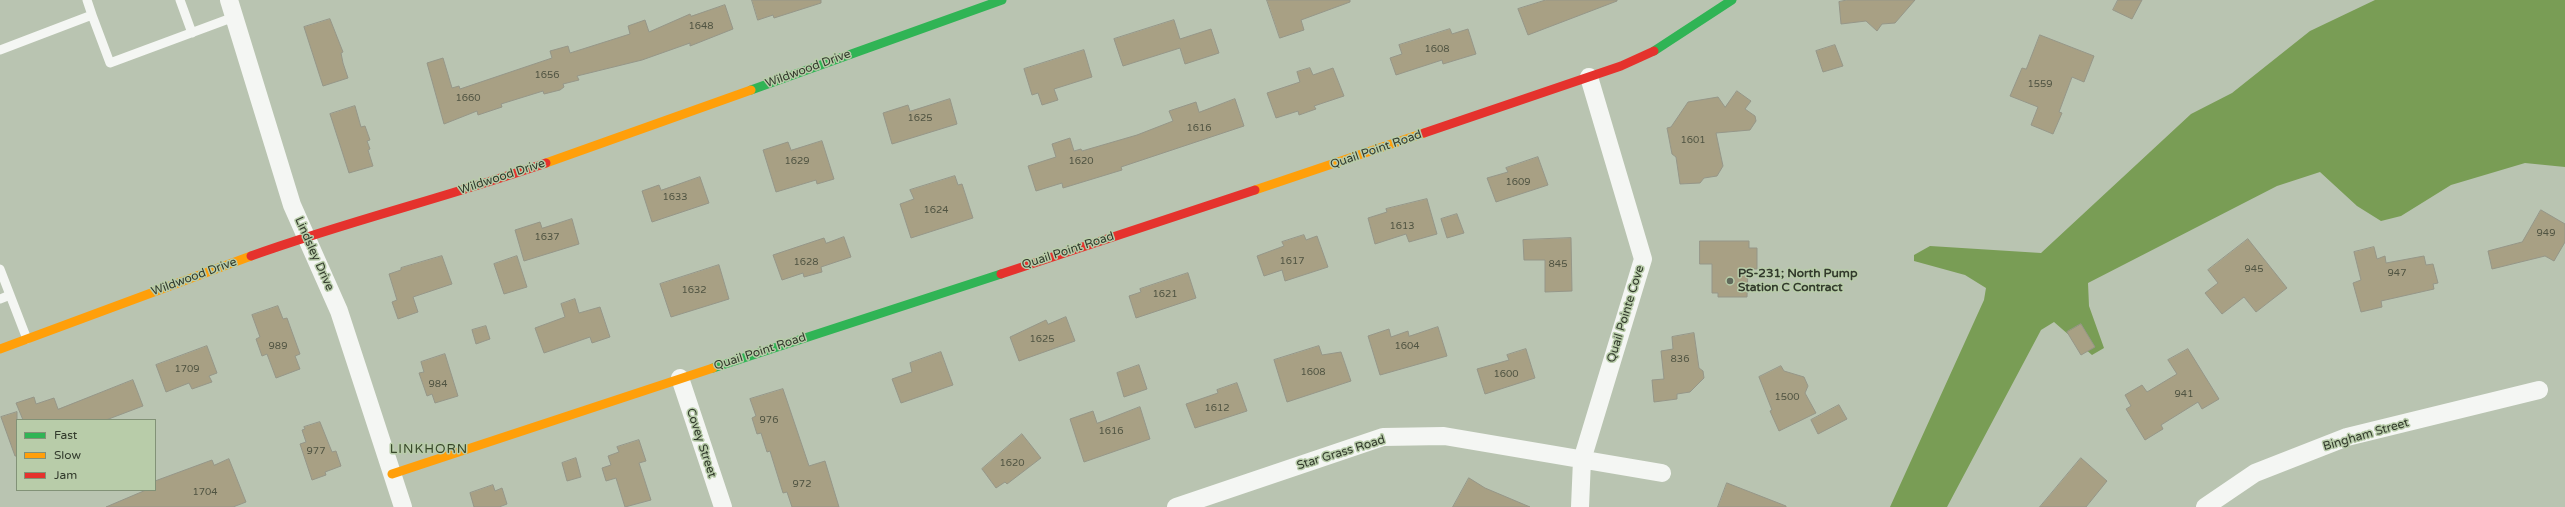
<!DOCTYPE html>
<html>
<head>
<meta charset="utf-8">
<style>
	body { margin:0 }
	#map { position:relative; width:2565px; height:507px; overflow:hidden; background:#b9c4b1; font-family:"Varela Round",sans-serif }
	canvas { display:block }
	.legend { position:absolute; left:16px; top:419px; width:140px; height:72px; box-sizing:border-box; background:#b8cca9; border:1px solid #829277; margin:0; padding:5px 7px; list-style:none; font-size:12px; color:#323a2c }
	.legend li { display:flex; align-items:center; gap:8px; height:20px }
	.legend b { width:20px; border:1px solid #829277 }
</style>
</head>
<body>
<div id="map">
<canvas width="2565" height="507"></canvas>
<ul class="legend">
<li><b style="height:5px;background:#30b455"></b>Fast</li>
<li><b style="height:5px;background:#ff9f0a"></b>Slow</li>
<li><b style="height:5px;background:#e5322d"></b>Jam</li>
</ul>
</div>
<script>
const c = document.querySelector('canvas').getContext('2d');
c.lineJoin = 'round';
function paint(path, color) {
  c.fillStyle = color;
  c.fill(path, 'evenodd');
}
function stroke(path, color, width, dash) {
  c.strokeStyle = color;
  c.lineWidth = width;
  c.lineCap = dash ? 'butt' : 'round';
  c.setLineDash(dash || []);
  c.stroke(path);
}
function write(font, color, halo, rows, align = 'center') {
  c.font = font + ' "Varela Round",sans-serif';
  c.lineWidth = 3;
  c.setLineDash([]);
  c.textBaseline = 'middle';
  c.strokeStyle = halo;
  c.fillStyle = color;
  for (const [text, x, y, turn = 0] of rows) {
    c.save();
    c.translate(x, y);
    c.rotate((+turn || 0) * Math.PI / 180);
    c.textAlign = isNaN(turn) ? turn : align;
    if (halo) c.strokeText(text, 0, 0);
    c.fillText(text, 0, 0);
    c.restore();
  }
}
const water = new Path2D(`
	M2375 0H2565V167L2525 163 2451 185 2401 216 2381 221 2357 206 2320 172 2277 186 2088 283 2089 306 2104 348 2092 355 2054 322 2041 330 1947 507H1890L1984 300 1986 288 1965 275 1914 261V255L1930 246 2041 253 2191 114 2232 93 2310 31Z`);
const building = new Path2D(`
	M752 0H821V3L774 18 773 15 758 20Z
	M1267 0H1350V2L1301 20 1304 30 1280 38Z
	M1546 0H1617V1L1528 35 1518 9Z
	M1847 0H1915L1895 23 1882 24 1877 31 1866 21 1841 24 1839 2Z
	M2118 0H2142L2132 19 2113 10Z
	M725 5 733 29 690 46V43L642 60 577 76 579 80 563 84 564 87 560 90 544 94 543 91 501 104 502 107 478 115 477 111 444 124 427 63 443 58 452 88 459 86 460 89 552 58 550 51 568 46 570 53 630 34 628 26 645 20 649 32 690 14 691 16Z
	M330 19 343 52 341 53 343 63 348 78 323 86 304 27Z
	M1174 20 1180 39 1211 29 1219 53 1185 64 1180 48 1123 66 1114 39Z
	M1450 29 1452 34 1468 29 1476 54 1443 64 1442 60 1396 75 1390 58 1402 54 1399 45Z
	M2040 35 2094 56 2084 82 2072 77 2059 112 2062 113 2053 134 2031 125 2038 107 2010 96 2022 68 2026 69Z
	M1835 45 1843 66 1823 72 1816 51Z
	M1084 50 1092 77 1054 89 1058 100 1042 105 1038 93 1032 95 1024 69Z
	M1310 68 1313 75 1333 68 1344 96 1314 106 1316 109 1299 115 1298 111 1276 118 1267 93 1300 82 1297 72Z
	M1737 91 1751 101 1745 109 1755 116 1756 121 1750 130 1716 133 1723 166 1717 176 1704 178 1700 183 1680 184 1676 157 1672 154 1667 128 1671 127 1688 102 1718 97 1725 107Z
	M950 99 957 124 892 144 883 113 908 105 910 111Z
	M1235 99 1244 126 1121 167 1122 170 1063 188 1062 183 1036 191 1028 166 1056 157 1052 144 1070 138 1074 151 1081 149 1082 151 1137 135 1173 121 1169 111 1196 102 1199 112Z
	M355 106 361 127 365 126 370 140 367 141 370 149 368 150 373 166 349 173 330 114Z
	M822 141 834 179 817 184 816 180 776 192 763 150 788 142 791 150Z
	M1538 157 1548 185 1496 202 1487 178 1508 172 1506 168Z
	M955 176 958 185 962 184 973 218 911 238 900 204 914 199 910 190Z
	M700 177 709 203 652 222 642 191 659 185 661 190Z
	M1427 199 1437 234 1409 242 1406 234 1375 244 1368 218 1387 212 1386 209Z
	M2541 210 2565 224V242L2554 261 2545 256 2492 269 2488 251 2522 242Z
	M1457 214 1464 233 1447 238 1441 219Z
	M572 219 579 244 524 261 515 230 540 222 542 228Z
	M1304 235 1306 240 1317 236 1328 267 1285 281 1282 270 1264 276 1257 256 1284 246 1282 242Z
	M844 237 851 257 821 267 822 272 804 277 803 273 782 280 773 255 824 238 826 243Z
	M1571 238 1572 291 1545 292V260H1524L1523 240Z
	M2248 239 2287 288 2256 312 2244 297 2222 314 2205 293 2218 283 2208 270Z
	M1700 241H1749V248H1757V269H1748L1747 297H1718V293H1712V264H1700Z
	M2374 247 2377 259 2385 256 2386 263 2424 256 2426 265 2433 264 2438 283 2433 284 2434 289 2381 301 2382 307 2361 312 2353 283 2361 280 2354 252Z
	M442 256 452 284 413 297 418 312 398 319 392 302 397 300 389 274 401 270V268Z
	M517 256 527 287 504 294 494 264Z
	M719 265 729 299 671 317 660 284Z
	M1188 273 1196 298 1136 318 1129 296 1141 292 1140 289Z
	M575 299 579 313 600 307 610 337 592 343 590 337 544 353 535 328 565 317 561 304Z
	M278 306 283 319 287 318 300 354 295 356 300 369 276 378 267 354 262 356 256 339 260 337 252 315Z
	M1066 317 1075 341 1019 361 1010 337 1046 320 1048 324Z
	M2081 324 2095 347 2081 355 2067 332Z
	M486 326 490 339 476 344 472 330Z
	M1438 327 1447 356 1380 375 1368 336 1389 329 1391 337 1408 331 1409 336Z
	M1694 333 1699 368 1703 371 1704 378 1690 392 1677 394V399L1654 402 1652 380 1664 379 1661 351 1673 349 1672 337Z
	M207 346 217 373 209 376 212 382 192 389 189 383 166 392 156 365Z
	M1319 346 1322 355 1341 352 1351 381 1287 402 1274 360Z
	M1526 349 1535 378 1485 394 1477 369 1509 360 1507 355Z
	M2188 349 2219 399 2202 409 2198 402 2161 425 2163 429 2145 440 2126 409 2131 406 2125 395 2142 385 2147 392 2177 374 2168 360Z
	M941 352 953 385 901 403 892 379 912 372 910 363Z
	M445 354 458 396 435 403 432 394 427 396 419 373 424 372 421 362Z
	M1139 365 1147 389 1124 397 1117 373Z
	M1781 366 1784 371 1804 377 1808 386 1805 393 1816 413 1779 431 1770 411 1772 410 1759 377Z
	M133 380 143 406 106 420H23L16 403 34 397 36 404 54 398 58 409Z
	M1237 383 1247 411 1195 428 1186 404 1218 393 1217 390Z
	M783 389 809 466 825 461 839 507H792L787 492 783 493 770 451 767 452 761 433 757 434 752 418 756 416 750 399Z
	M1839 405 1847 419 1818 434 1811 420Z
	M1140 407 1150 439 1084 462 1070 419 1093 411 1097 423Z
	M17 412V456H15L1 417Z
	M320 422 332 452 336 451 341 466 325 472 326 475 312 480 300 444 306 442 302 430 305 429 304 427Z
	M1022 434 1041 458 1007 484 1005 482 996 488 982 469Z
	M639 440 646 461 639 463 651 500 625 507 616 478 606 481 602 468 611 465 608 456 619 452 617 447Z
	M576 458 581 477 567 481 562 463Z
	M2081 458 2107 481 2086 507H2040Z
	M229 459 246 502 233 507H106L146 490H155V481L212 460 214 465Z
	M1469 478 1485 488 1530 507H1453Z
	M1727 483 1786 506V507H1718Z
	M493 485 495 491 502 488 507 504 499 507H474L470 493Z`);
const lane = new Path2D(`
	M87 0 92 15
	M180 0 192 33
	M0 50 92 15 110 63 234 17
	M0 269 27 339
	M0 299 10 295`);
const street = new Path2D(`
	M229 0 292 205 339 311 403 507
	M680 378 723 507
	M1176 507 1383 437 1444 436 1662 473
	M1580 507 1582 460 1643 259 1589 77
	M2205 507 2255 473 2347 437 2539 390`);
const fast = new Path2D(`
	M1654 51 1732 0
	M751 90 1002 0
	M713 368 1001 274`);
const slow = new Path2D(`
	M546 163 751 90
	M1255 190 1424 133
	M0 349 251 256
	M392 474 713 368`);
const jam = new Path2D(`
	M1424 133 1621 66 1654 51
	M251 256C348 221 448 197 546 163
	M1001 274 1255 190`);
const markers = [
	[1730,281,4,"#616a5b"]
];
const numberNames = [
	["1648",701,26],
	["1608",1437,49],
	["1656",547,75],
	["1559",2040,84],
	["1660",468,98],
	["1625",920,118],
	["1616",1199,128],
	["1601",1693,140],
	["1629",797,161],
	["1620",1081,161],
	["1609",1518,182],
	["1633",675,197],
	["1624",936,210],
	["1613",1402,226],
	["949",2546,233],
	["1637",547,237],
	["1617",1292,261],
	["1628",806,262],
	["845",1558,264],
	["945",2254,269],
	["947",2397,273],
	["1632",694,290],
	["1621",1165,294],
	["1625",1042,339],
	["989",278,346],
	["1604",1407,346],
	["836",1680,359],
	["1709",187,369],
	["1608",1313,372],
	["1600",1506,374],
	["984",438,384],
	["941",2184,394],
	["1500",1787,397],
	["1612",1217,408],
	["976",769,420],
	["1616",1111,431],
	["977",316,451],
	["1620",1012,463],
	["972",802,484],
	["1704",205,492]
];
const streetNames = [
	["Wildwood Drive",808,69,-20],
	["Quail Point Road",1376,150,-19],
	["Wildwood Drive",502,177,-18],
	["Quail Point Road",1068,251,-18],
	["Lindsley Drive",314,254,66],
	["Wildwood Drive",194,277,-20],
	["Quail Pointe Cove",1626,314,-73],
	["Quail Point Road",760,352,-18],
	["Bingham Street",2366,435,-16],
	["Covey Street",701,443,72],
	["Star Grass Road",1341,453,-17]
];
const poiNames = [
	["PS-231; North Pump",1738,274],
	["Station C Contract",1738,288]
];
const neighbourhoodNames = [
	["LINKHORN",429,450]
];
paint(water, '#799d55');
paint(building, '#a8a084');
stroke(building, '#959688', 1);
stroke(lane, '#f4f6f3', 9);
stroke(street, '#f4f6f3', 18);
stroke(fast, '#30b455', 9);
stroke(slow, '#ff9f0a', 9);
stroke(jam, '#e5322d', 9);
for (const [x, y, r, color] of markers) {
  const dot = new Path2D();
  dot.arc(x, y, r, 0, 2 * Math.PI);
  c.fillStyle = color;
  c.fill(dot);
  stroke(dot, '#b8cca9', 1.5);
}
write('10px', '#505442', null, numberNames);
write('12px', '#323a2c', '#b8cca9', streetNames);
write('bold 12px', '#323a2c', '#b8cca9', poiNames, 'left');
c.letterSpacing = '1px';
write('13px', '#38482a', '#b8cca9', neighbourhoodNames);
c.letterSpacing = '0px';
</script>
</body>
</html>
